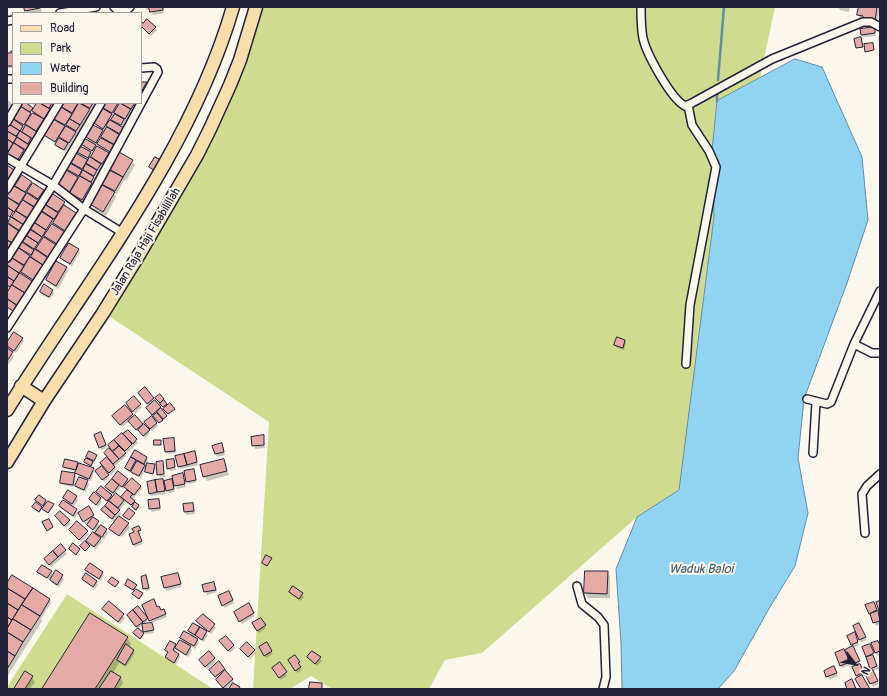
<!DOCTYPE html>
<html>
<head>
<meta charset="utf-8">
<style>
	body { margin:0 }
	#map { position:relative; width:887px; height:696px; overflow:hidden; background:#fbf7ec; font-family:Pangolin,sans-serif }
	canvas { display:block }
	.frame { position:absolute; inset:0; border:8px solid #22223b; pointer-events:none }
	.legend { position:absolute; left:12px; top:12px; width:130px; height:92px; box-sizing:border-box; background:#fbf7ec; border:1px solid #a4a2a5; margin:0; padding:5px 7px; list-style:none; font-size:12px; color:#22223b }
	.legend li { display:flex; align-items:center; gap:8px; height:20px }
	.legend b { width:20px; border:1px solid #a4a2a5 }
	.north { position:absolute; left:835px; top:644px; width:40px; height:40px; -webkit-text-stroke:3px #fbf7ec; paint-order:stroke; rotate:122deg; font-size:11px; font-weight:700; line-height:16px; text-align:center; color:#22223b }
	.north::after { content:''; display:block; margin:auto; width:14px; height:18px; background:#22223b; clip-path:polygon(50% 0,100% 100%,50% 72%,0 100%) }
</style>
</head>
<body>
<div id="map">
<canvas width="887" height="696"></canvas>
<div class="frame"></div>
<ul class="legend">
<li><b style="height:5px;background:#f8deab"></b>Road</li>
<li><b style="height:11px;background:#cfdc8f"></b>Park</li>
<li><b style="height:11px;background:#90d3f2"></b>Water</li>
<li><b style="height:11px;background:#e5aaa5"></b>Building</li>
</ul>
<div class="north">N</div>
</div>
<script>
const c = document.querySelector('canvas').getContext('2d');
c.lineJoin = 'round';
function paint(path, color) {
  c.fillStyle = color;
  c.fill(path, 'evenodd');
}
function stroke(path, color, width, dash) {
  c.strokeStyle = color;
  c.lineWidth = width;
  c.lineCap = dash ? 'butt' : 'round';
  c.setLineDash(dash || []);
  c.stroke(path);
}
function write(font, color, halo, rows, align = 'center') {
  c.font = font + ' Pangolin,sans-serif';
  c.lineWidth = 4;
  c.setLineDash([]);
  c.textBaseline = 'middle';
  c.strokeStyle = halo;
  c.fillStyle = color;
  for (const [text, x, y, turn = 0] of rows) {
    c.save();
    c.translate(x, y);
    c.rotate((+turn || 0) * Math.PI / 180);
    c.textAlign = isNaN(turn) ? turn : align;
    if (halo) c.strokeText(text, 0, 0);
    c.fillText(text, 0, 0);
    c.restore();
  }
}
const green = new Path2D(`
	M255 7H775L760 78 717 101 712 151 714 217 679 490 637 517 482 653 445 660 429 689H332L311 676 290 689H253L269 422 98 309 137 249 186 163 234 65Z
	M67 594 213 689H7V687Z`);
const water = new Path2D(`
	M795 59 822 67 862 157 868 220 847 283 804 399 798 458 808 513 795 566 770 607 734 671 718 689H622L621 643 616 569 637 517 679 490 714 217 712 151 717 101Z`);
const shadow = new Path2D(`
	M25 7H41L42 13H27Z
	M145 7H163L164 13 153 15 151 9 147 10Z
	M838 7H850L849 12 840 10Z
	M860 7H880L877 25 861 19 858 15Z
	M141 22 143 24 156 27 157 30 151 36 141 27Z
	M874 28 876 36 863 37 862 35Z
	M880 36V42H879L878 37Z
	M7 51V54L13 52V68H7Z
	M141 83H146L147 86 141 97Z
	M7 99 12 104 7 111Z
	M23 103 28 105 27 103H30L33 110 35 108 32 103H56L19 163 7 156V130L20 107 24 110 21 106ZM32 110 34 113 32 116 29 111 31 112Z
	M63 103H97L66 152 58 148 57 144 47 138 45 135 62 107 61 106Z
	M107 103H137L134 104 136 106 122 128 125 131 112 154 107 151 110 156 104 166 103 165 84 202 73 196 72 193 71 195 58 186 76 154 81 157 78 152 85 149 82 144 90 143 87 137 98 128 95 123ZM93 143 99 146 101 149H97ZM89 150 94 153 92 156Z
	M132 161 135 165 126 181 124 180 117 194 113 192 116 197 106 216 94 209 91 204 105 188 102 184 113 172 111 169Z
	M22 177 31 183 33 185 43 191 44 194 7 256V215L10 221 15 213 14 212 10 217 7 215V199Z
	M53 196 64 203 66 206 65 207 75 214 77 217 35 283 30 279 33 285 15 313 7 308V267Z
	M78 249 80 252 72 266 63 261 61 258Z
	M66 268 68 271 58 289 48 283 47 280Z
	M52 290 54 293 50 299 42 295 41 292Z
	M22 339 24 341 16 353 8 348 7 343Z
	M625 340 626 343 624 350 617 348 615 345Z
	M7 350 14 356 9 364 7 362Z
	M145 389 167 417 160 423 149 411V406L139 394Z
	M160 395 168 406 170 405 174 410 169 415 157 398Z
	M140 405 142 407 135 414 128 406Z
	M132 415 150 433 145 438 139 431 138 432 130 421 122 427 115 419Z
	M156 423 158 426 152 431 147 425Z
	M128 431 138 443 127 453 123 450 126 456 114 467 116 470 111 475 102 463 114 452 109 445 114 441 119 448 121 446 123 436Z
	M95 436H102L107 448 101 450Z
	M263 436 265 448 255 449 252 438Z
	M173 439 175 442 176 453 167 454 165 451Z
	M222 444 225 455 217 457 213 446Z
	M135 451 147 458 148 460 147 464 154 465 156 468 155 473 146 472V473V472L147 467H146L141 478 134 475 132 472V473L127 471 126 468Z
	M90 452 97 456 92 466 85 462Z
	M196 455 198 465 181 469 179 467Z
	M174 460 176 470 170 471 168 468Z
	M223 460 229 475 207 481 204 477Z
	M162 462 164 465 165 477H160L158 474Z
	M77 463 79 466 93 469 94 472 91 481 86 479 89 484 86 492 78 489 76 486 80 476 77 474 80 473 66 469 64 467Z
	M193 470 197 482 189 484 187 481Z
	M118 472 127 480 129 483 141 486 142 489 132 500 139 507 136 511 126 502 119 511 121 513 118 516 128 524 130 527 122 537 111 529 115 523 102 510 108 503 99 495 97 492 110 494 106 487ZM121 487 124 489 125 487 127 491 121 499 115 494ZM109 491 115 496 113 498Z
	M74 473 76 476 74 487 63 485 61 482Z
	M98 474 108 476 109 478 104 482Z
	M183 475 186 487 177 489 173 476Z
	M162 480 166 494 151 496 150 494Z
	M172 480 175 492 169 493 167 490Z
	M69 492 77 497 78 500 74 506 70 504 69 505 76 510 78 513 75 518 62 509 60 506 68 504 64 498Z
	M39 496 47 504 53 505 54 506 49 513 44 510 45 507 37 501Z
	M90 499H100L102 502 98 507Z
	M159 500 161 510 152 512 150 509Z
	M36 503 42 509 39 513 33 507Z
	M192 504 195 514 186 515 184 505Z
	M88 508 99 525 107 530 108 533 104 540 99 536 102 541 96 549 87 541 100 538 96 531 90 528 89 525 92 520 85 524 79 513Z
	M56 517 69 521 71 524 66 528Z
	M138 527 141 534H139L143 544 135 547 134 544 135 533Z
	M70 530 87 532 89 534 81 542Z
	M61 546 67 554 51 567 47 562Z
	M87 570 102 573 104 575 101 581 88 573Z
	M39 572H51L53 576 56 572 64 579 59 587 52 583 50 579 49 580 40 574Z
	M586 572H607L610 576V598H588L585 593Z
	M86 574 97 582 98 585 95 589 84 582 83 579Z
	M146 576 150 590 146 591 144 588Z
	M179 577 181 587 166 591 162 578Z
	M214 583 217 592 207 595 204 585Z
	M7 584 32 588 50 600 51 603 41 619 42 621 7 677Z
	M126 586H136L135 589 142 595 140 599 134 595 135 592Z
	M228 592 234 603 225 608 219 597Z
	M290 592 302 594 304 597 301 601 292 595Z
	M109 603 125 618 120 624 105 612Z
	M249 605 255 616 242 624 235 612Z
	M875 606 880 618V624L876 626 869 613Z
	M138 607 148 621 138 629 144 635 141 639 135 634 138 629 128 616Z
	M157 608 161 611 165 613 167 617 152 623 150 620Z
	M203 615 216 628 211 634 198 621Z
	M260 619 266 628 259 633 253 624Z
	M152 624 154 633 146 634 144 632Z
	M861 627 866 640 861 642 860 639Z
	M189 631 206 632 208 635 204 642 196 637 199 643 195 649 189 645 192 650 188 657 178 651 176 649 174 652 179 654 180 657 176 665 167 660 166 657 168 653 166 650 175 645 176 647 184 643 181 638 192 636Z
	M856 636 859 645 853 648 865 676 862 677 869 689H862L853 668 855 667 847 650 853 647 851 645Z
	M225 637 235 648 230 653 222 644Z
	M127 638 131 644 129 647 135 653 126 667 119 663 113 673 121 678 123 683 119 689H43Z
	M266 644 273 654 266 658 260 647Z
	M872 644 880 647V655L877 656Z
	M864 648H871L877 667 880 666V673L878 669 873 671Z
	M254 650 256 653 250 659 243 652Z
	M209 653 216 662 207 669 202 663Z
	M845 653 850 665 842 668 841 665Z
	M295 657 300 665 299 666 302 670 297 673 289 661Z
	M308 657 320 658 322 661 317 666Z
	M279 664 287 676 281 680 275 671Z
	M224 669 234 682 226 689H224L218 682 212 673Z
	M835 670 838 676 829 680 825 671Z
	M866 674H874L879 684 873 687Z
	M32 677 35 682 30 689H15Z
	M879 686 880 689H874Z`);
const stream = new Path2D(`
	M718 80 724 7
	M717 101V94`);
const building = new Path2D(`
	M24 7H40V8L25 11Z
	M149 7H163V10L150 12Z
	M859 7H877L875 21 863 19V16L857 15Z
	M147 19 156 27 149 34 141 26V21L143 23Z
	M875 27V33L861 35 860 29Z
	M861 37 863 47 856 48 854 39Z
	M873 43 874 50 865 52 864 44Z
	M11 51H13V66H7V53H11Z
	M141 82H147L141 92Z
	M22 103H26L33 108 30 112 20 106Z
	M37 103H40L50 109 44 119 32 111Z
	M40 103H52L49 108Z
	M62 103H78L72 113 60 106Z
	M79 103 90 109 80 125 70 119Z
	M81 103H93L90 108Z
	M105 103H118L112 113 103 108Z
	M120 103 131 109 125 119 114 113Z
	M121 103H135L131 109Z
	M20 106 31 113 24 125 12 118Z
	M61 107 72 114 65 125 54 119Z
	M102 108 112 114 103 129 94 123Z
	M33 113 44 119 36 131 25 124Z
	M115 114 124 119 121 125 111 120Z
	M13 119 23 126 20 131 9 124Z
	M53 119 65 126 55 142 44 135Z
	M70 119 80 125 76 131 66 125Z
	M110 120 124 128 120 134 106 126Z
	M9 124 20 131 16 136 7 131Z
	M26 125 37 132 33 139 22 132Z
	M93 125 103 130 96 143 86 137Z
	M66 126 76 132 69 143 59 137Z
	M107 127 120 135 115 145 101 137Z
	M7 131 17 137 13 143 7 139Z
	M20 131 31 138 28 144 17 137Z
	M17 137 29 145 26 150 14 143Z
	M59 138 68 143 64 150 55 145Z
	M84 138 96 145 92 151 81 144Z
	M101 138 114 145 110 152 97 144Z
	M7 139 13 143 7 153Z
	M14 143 24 150 17 161 7 155Z
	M80 146 91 152 88 158 77 152Z
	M97 146 109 153 102 164 91 157Z
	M119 152 133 160 123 177 109 169Z
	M76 153 88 160 82 169 70 162Z
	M90 157 101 164 97 170 86 163Z
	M155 157 161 160 155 171 149 167Z
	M70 163 82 170 79 176 66 169Z
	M86 164 97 170 94 176 83 170Z
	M7 165 14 170 7 181Z
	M66 170 78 177 69 193 57 186Z
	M83 170 94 177 91 182 80 176Z
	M109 170 123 177 115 191 101 184Z
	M22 175 32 182 25 192 15 186Z
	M80 176 92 183 82 200 70 193Z
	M33 183 44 190 38 199 27 192Z
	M102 185 115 192 103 212 90 204Z
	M14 186 26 193 19 204 7 197Z
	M27 193 39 201 35 207 23 200Z
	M53 194 65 202 58 212 46 205Z
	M7 197 19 205 14 212 7 207Z
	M23 200 35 208 28 218 16 211Z
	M46 205 58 213 54 219 42 211Z
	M64 205 76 213 65 231 53 223Z
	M7 207 13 211 10 217 7 215Z
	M16 211 28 219 24 225 12 217Z
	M42 212 53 219 46 230 35 223Z
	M11 217 24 225 20 231 8 223Z
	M7 223 20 232 13 243 7 240Z
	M35 223 46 230 42 237 31 229Z
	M52 224 65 232 57 244 44 236Z
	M31 230 42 237 38 243 27 236Z
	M27 236 38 243 34 249 23 242Z
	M44 237 56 245 48 257 36 249Z
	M7 240 13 244 7 253Z
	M22 242 34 250 31 255 19 248Z
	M69 243 79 249 70 264 60 258Z
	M19 248 30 256 24 265 12 258Z
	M35 249 48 258 43 265 31 257Z
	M30 257 43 265 33 280 21 272Z
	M12 258 24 266 19 273 7 265Z
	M56 261 67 267 56 286 46 280Z
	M7 265 19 273 14 281 7 276Z
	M20 273 32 281 25 293 12 285Z
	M7 277 14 281 10 287 7 285Z
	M44 284 53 290 49 297 40 292Z
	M12 285 25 293 17 305 7 299V293Z
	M8 299 17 306 13 311 7 307Z
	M14 332 23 338 14 351 7 346V342Z
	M617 337 625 340 623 348 614 345Z
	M7 348 13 352 7 361Z
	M145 387 154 398 147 404 138 393Z
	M160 394 164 399 160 403 155 398Z
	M134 396 141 404 132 412 126 403Z
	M155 400 161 407 152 415 146 408Z
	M164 400 167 404 163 407 160 404Z
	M170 403 175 409 168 414 163 409Z
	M125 405 133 414 120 425 112 416Z
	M161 408 167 416 163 419 157 412Z
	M157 413 163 420 159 423 153 416Z
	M135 415 143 424 136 430 128 421Z
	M152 416 157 423 150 429 144 422Z
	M144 424 150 430 143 436 138 430Z
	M128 430 137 439 133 444 123 434Z
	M101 432 106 445 99 448 94 435Z
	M122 433 132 444 125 451 114 440Z
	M264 435V445L252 446 251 437Z
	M174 438 175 451 165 452 163 439Z
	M114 440 119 446 112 451 108 445Z
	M154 440H161V445H154Z
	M222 443 224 452 215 454 212 446Z
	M119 446 126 453 119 459 113 452Z
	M109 448 119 459 113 464 104 453Z
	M135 450 147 457 144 464 131 457Z
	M89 451 97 455 94 461 86 457Z
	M195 451 197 462 187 465 184 454Z
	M184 454 187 465 178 467 175 456Z
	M107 457 115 467 109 473 100 463Z
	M131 457 136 460 130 471 125 468Z
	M86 458 93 461 91 466 84 462Z
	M65 459 78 462 76 470 63 467Z
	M174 459 175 467 167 469 166 460Z
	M224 459 227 471 203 477 200 465Z
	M137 461 145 465 139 476 131 472Z
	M163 461 164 474 157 475 156 462Z
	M79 463 94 468 89 479 75 473Z
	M147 463 155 464 153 474 145 472Z
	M102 466 109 475 102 480 95 471Z
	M194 469 196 480 186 482 184 471Z
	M62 471 75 473 73 485 60 483Z
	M118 471 128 479 122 487 112 479Z
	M183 473 185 484 174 486 172 476Z
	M79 477 88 480 84 490 75 486Z
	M132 478 141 486 134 495 124 487Z
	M112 479 119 485 113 493 105 487Z
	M163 479 165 491 157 492 155 480Z
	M172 479 174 489 166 491 164 481Z
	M155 480 157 492 149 494 147 482Z
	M101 486 112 495 107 501 96 492Z
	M68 490 77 496 72 504 63 498Z
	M127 490 133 494 130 497 135 501 131 505 121 497Z
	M94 492 101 498 96 505 89 499Z
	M116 493 124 500 118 508 109 501Z
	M39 495 46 500 43 506 35 500Z
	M159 499 160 508 149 509 148 500Z
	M63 500 77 509 73 516 59 506Z
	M48 501 54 504 48 513 42 509Z
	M109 501 120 510 115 515 105 506Z
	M36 502 42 507 39 512 32 507Z
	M135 502 139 505 136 510 132 507Z
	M193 503 194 511 184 512 183 504Z
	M89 506 94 515 83 522 78 513Z
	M105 506 115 515 112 519 101 510Z
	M129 508 135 513 129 520 123 516Z
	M60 511 70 520 64 526 55 516Z
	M119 516 129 523 119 536 109 529Z
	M93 517 99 521 93 530 87 525Z
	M49 519 53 527 47 531 42 522Z
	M77 521 88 531 79 540 69 530Z
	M101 525 107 529 102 537 95 533Z
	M139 526 141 530 138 531 142 541 133 545 129 534 134 532 132 529Z
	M93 532 101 538 94 547 86 541Z
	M85 541 90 546 85 551 80 546Z
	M73 543 80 549 76 555 69 549Z
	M61 544 66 550 58 557 53 551Z
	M53 551 58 557 49 565 44 559Z
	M266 555 272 558 267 566 262 563Z
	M90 563 103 572 99 579 85 570Z
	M42 565 52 571 47 578 37 572Z
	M56 570 63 575 57 585 50 580Z
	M585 571H608L607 594 584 593Z
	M86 573 97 581 93 587 82 579Z
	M178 573 181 584 164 588 161 577Z
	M12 575 33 588 25 599 7 588V583Z
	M146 575 149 588 143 589 141 577Z
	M112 577 119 582 115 587 108 582Z
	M128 579 137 585 133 590 125 585Z
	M214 582 216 590 204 592 202 585Z
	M293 586 303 593 299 599 289 592Z
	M7 588 25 599 18 610 7 603Z
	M33 588 50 599 40 616 22 605Z
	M136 589 143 593 139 599 132 594Z
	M229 591 233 600 222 606 218 596Z
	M154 599 157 607 159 606 161 610 164 609 166 614 149 621 142 605Z
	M109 601 124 614 118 622 102 609Z
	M880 601V614L876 602Z
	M874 602 877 610 869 614 865 605Z
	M7 603 18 610 12 620 7 617Z
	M249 603 254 613 239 622 234 612Z
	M22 605 40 616 31 630 13 619Z
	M138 606 148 618 143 622 133 610Z
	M133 610 143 622 136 627 127 615Z
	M878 611 880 621 873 623 870 614Z
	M90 613 128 637 95 689H42Z
	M203 614 215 624 209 632 196 621Z
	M7 617 12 620 7 628Z
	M261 618 266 625 257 631 252 623Z
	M13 619 31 630 23 642 7 632V629Z
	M152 623 154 630 143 632 142 624Z
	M193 623 200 627 195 635 188 631Z
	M859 623 866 637 859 640 853 626Z
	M200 627 207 631 202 640 195 635Z
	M138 628 144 633 140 639 133 633Z
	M184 631 198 639 194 646 180 638Z
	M7 632 23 642 15 656 7 651Z
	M855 632 858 642 851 645 847 636Z
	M226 636 234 645 228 651 219 641Z
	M180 640 191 646 186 655 175 648Z
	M170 641 176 644 173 650 179 654 174 663 165 657 168 652 165 650Z
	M878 641 880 645V651L875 653 871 643Z
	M247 642 255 650 248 657 240 649Z
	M267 642 272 651 264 656 259 647Z
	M126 644 134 650 125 665 117 660Z
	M870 644 874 653 866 657 862 647Z
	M853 646 860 661 852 664 845 650Z
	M844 649 850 662 840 666 835 653Z
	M7 651 15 656 7 669Z
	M209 651 215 658 205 667 199 660Z
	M312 651 321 657 315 664 307 657Z
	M295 655 300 662 298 663 301 667 295 671 288 660Z
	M873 655 877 666 870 669 866 657Z
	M219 661 225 669 215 677 209 670Z
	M280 662 287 672 279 678 272 668Z
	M860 664 864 672 856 676 852 667Z
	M834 666 837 673 826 677 824 671Z
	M225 670 233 679 223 688 216 680Z
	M873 670 878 681 870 684 865 674Z
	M25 671 33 676 25 689H14Z
	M111 671 121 677 114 689H99Z
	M862 675 870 689H861L855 679Z
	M852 679 856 689H847L845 683Z
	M310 682 322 683V689H309Z
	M233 683 240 687 239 689H229Z`);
const street = new Path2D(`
	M114 7C119 12 125 13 130 7
	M641 7C641 17 641 28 643 38 646 53 671 99 685 106L692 103 772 59 863 22H871L880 27
	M60 13 96 7
	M7 21 13 20
	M7 79H13
	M7 122 18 103
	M7 158 53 185 84 209 123 233
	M7 189 59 103
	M7 258 53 185 101 103
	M7 328 84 209 158 72 157 69 154 67 141 68
	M854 344 872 353H880
	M686 364 690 305 716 167 709 151 692 125 688 105
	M807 399 827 404 831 402 854 344 880 291
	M813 453 816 402
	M865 533 862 494 867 486 880 474
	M577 586 582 604 598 617 604 625 606 677 603 689`);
const primary = new Path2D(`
	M21 386 44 401
	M7 410C87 281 190 155 233 7
	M7 462 44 401 103 313 140 253 197 155 210 129 230 85 240 60 256 7`);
const streetNames = [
	["Jalan Raja Haji Fisabilillah",146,242,-59]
];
const waterNames = [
	["Waduk Baloi",701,570]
];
paint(green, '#cfdc8f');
paint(water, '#90d3f2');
stroke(water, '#648ca9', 1);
paint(shadow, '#0003');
stroke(stream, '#648ca9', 2.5);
paint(building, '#e5aaa5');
stroke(building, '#22223b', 1);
stroke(street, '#22223b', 10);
stroke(primary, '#22223b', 15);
stroke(street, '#fbf7ec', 7);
stroke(primary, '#f8deab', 12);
write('12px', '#22223b', '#fbf7ec', streetNames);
write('italic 13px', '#435772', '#fbf7ec', waterNames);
</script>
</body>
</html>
